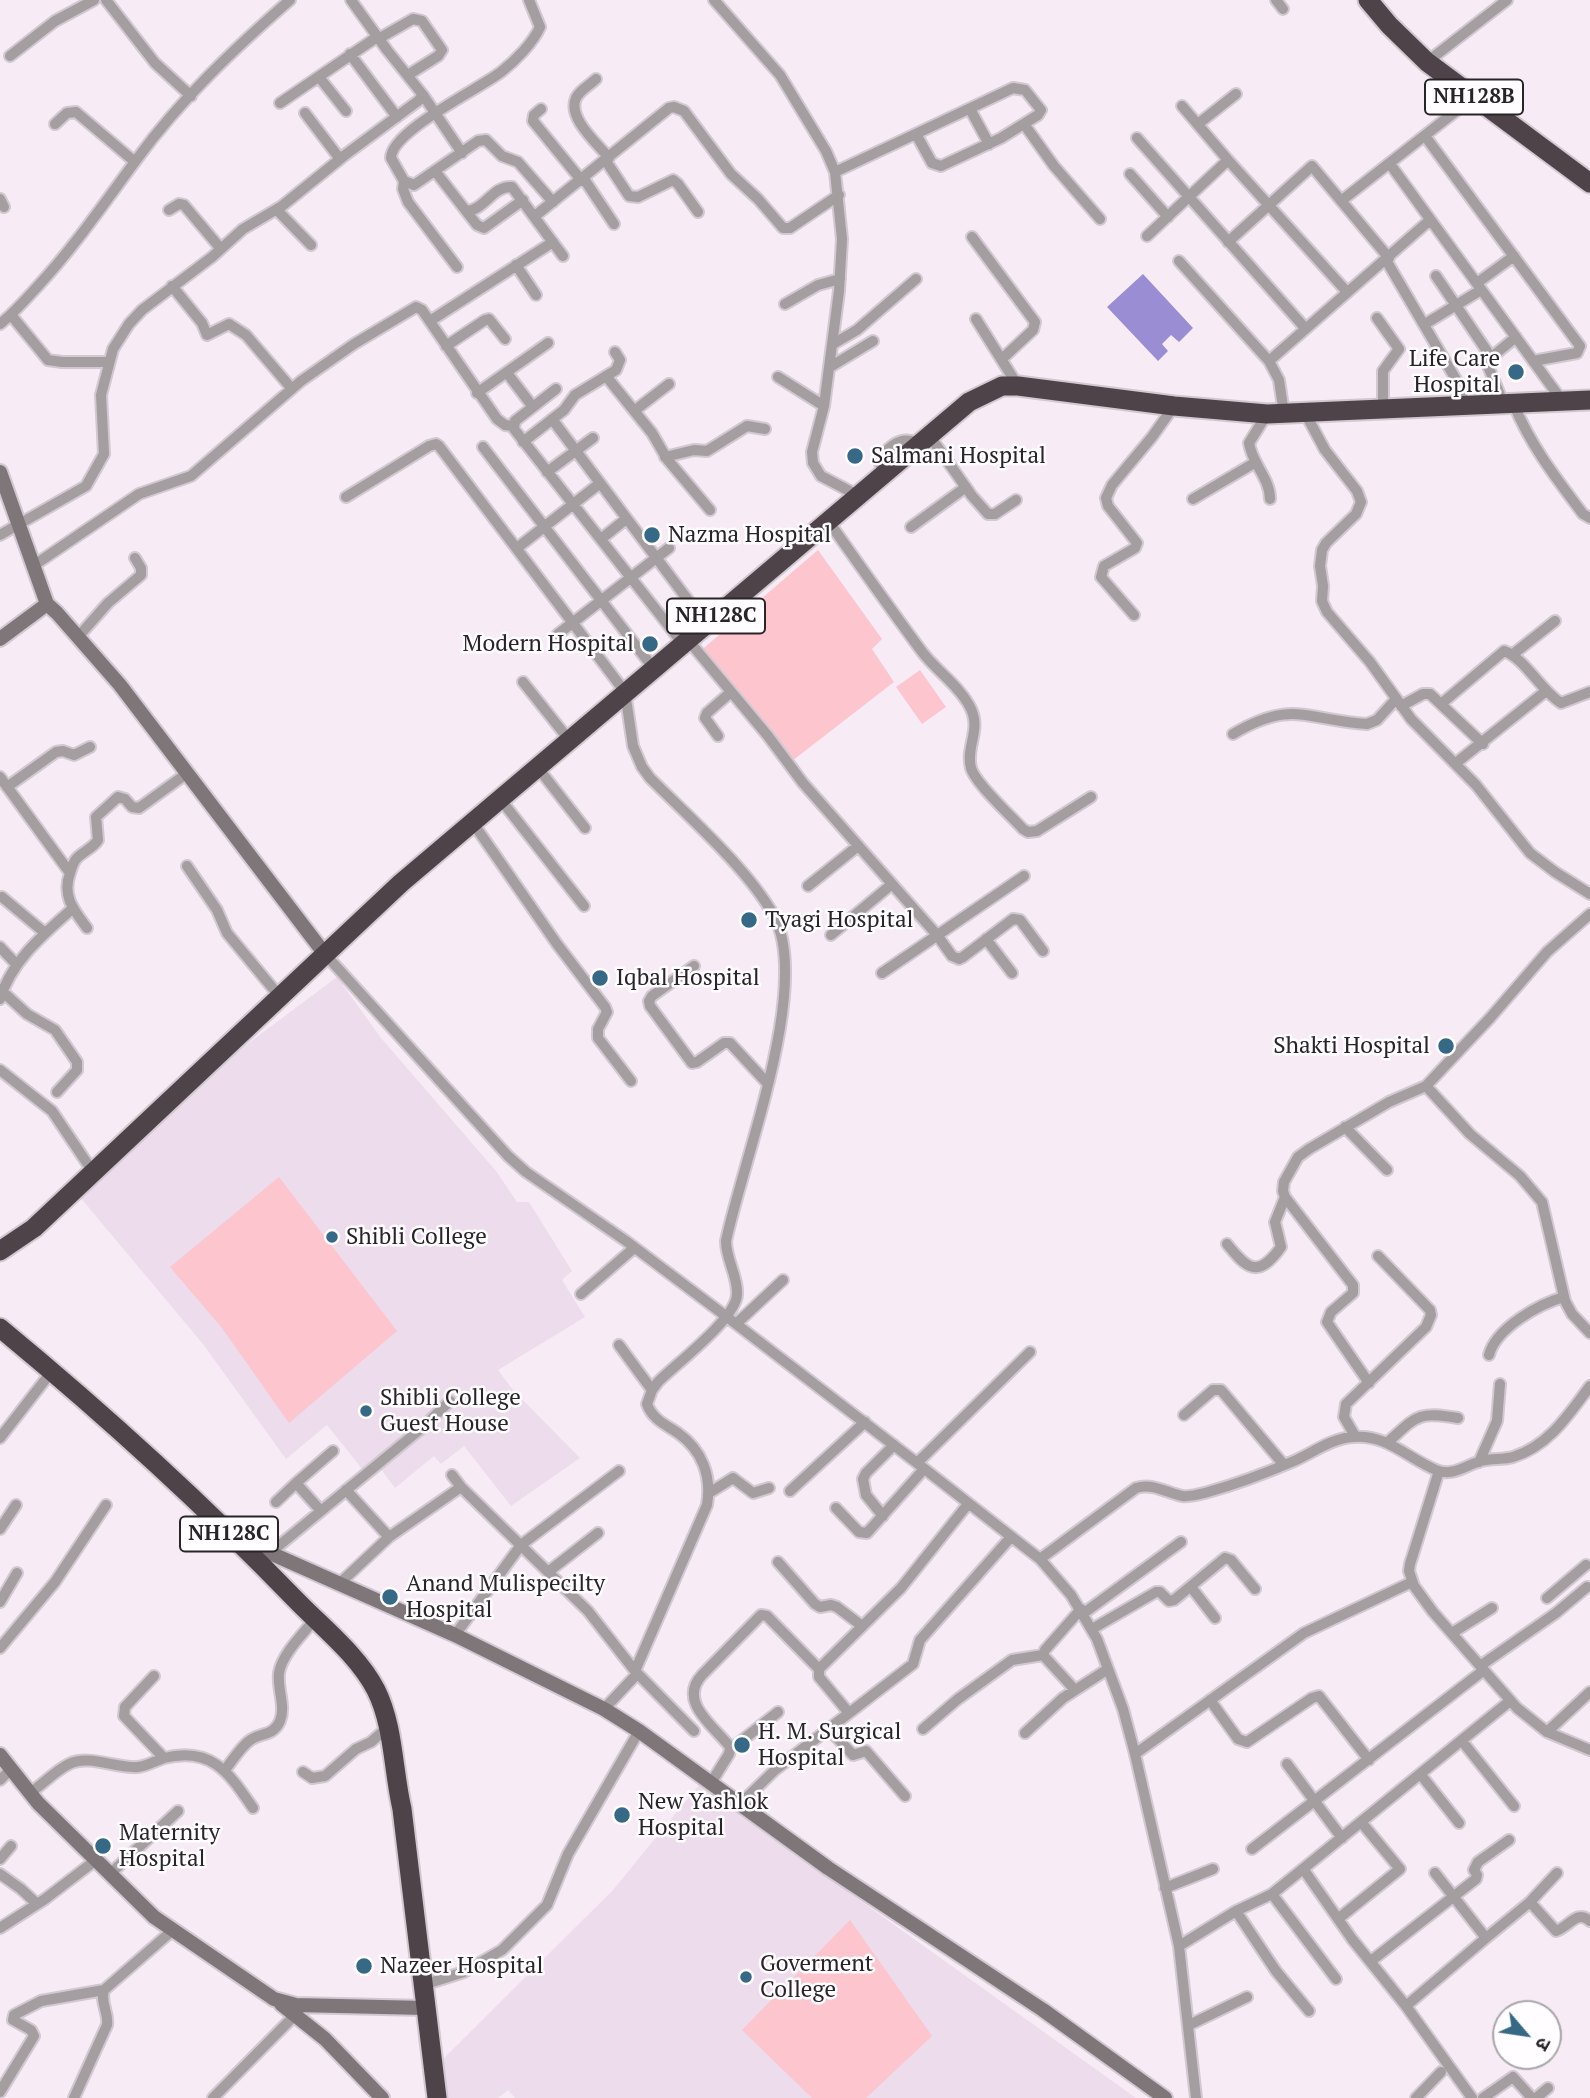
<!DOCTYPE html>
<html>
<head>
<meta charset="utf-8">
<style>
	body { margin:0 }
	#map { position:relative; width:1590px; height:2098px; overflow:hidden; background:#f7ecf6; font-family:"PT Serif","Noto Sans Devanagari",serif }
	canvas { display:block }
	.north { position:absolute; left:1492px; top:2000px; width:70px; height:70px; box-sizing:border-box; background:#fffdff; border:2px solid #a9a6a9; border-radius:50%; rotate:119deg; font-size:19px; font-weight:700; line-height:28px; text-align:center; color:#282427 }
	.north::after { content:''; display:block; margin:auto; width:24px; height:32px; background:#356985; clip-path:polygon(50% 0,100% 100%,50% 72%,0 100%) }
</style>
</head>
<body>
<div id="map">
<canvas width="1590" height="2098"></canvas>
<div class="north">उ</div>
</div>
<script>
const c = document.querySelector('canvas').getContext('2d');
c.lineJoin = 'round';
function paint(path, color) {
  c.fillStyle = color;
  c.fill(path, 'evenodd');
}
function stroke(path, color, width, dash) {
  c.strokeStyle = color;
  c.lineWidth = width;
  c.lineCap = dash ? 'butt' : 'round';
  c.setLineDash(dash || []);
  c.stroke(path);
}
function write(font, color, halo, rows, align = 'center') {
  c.font = font + ' "PT Serif",serif';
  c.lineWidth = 5;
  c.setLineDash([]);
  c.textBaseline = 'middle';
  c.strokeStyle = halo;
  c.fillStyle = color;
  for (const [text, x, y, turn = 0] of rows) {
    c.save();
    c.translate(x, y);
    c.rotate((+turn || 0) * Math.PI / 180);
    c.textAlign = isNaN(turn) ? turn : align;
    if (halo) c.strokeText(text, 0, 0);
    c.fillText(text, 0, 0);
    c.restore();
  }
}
const built = new Path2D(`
	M337 977 381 1038 496 1171 517 1202H529L572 1271 562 1280 585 1317 498 1370 513 1390 580 1458 511 1506 464 1446 441 1464 434 1456 395 1488 380 1468 363 1470 327 1425 286 1459 203 1344 79 1196 238 1051Z
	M699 1785 1136 2098H515L508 2090 498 2098H445L438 2064 613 1890Z`);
const green = new Path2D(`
	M818 550 882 639 872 649 894 682 792 761 698 653Z
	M920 670 946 707 922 724 896 687Z
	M279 1177 397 1331 289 1423 222 1328 170 1267Z
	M850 1920 932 2036 866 2098H812L742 2030Z`);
const water = new Path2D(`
	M1143 274 1193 328 1179 342 1171 335 1162 344 1168 351 1158 361 1107 307Z`);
const street = new Path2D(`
	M106 0 155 63 191 96
	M529 0 540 27C533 43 515 61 501 72 479 89 391 131 391 158L404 181 414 185 478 141 486 140 502 156 518 162 553 202
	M714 0 780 75 826 151 835 172 842 239 839 291 824 406 812 452 813 463 821 476 859 496
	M1276 0 1283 9
	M378 39 413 19 422 21 442 50 438 56 408 75
	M350 54 397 117
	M10 56 55 21 94 0
	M1427 62 1507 0
	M319 77 346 111
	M596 79C590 85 580 90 576 98 567 118 598 144 609 158
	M423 95 462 153
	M280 103 377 37
	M1182 106 1228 160
	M541 109 534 115 533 121 582 181
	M970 109 989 144
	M305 113 340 159
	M55 124 67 113 76 112 135 162
	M1024 124 1054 166 1100 219
	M1198 124 1236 94
	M1425 136 1580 346 1577 353 1533 361
	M1137 138 1305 328
	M606 161 629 196 638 197 673 180 678 184 698 212
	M1390 164 1563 402
	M435 171 466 211C484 211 493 185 512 187L563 256
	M835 172 1013 88 1025 90 1041 110 1038 115 1001 138 941 166 932 163 916 134
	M1130 174 1168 217
	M584 179 614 224
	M404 181 403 189 408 202 457 267
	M0 199 4 207
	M1341 201 1474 97
	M169 210 179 204 184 205 221 249
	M277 210 311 245
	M466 211 477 225 484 228 523 200
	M535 216 669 108 674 107 684 111 731 174 758 199 783 228H790L839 195
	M1147 236 1228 160 1347 292
	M972 237 1035 322 1033 330 1002 359
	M1228 242 1312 166 1389 258
	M1386 260 1458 383 1466 407
	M1179 261 1269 361 1279 380 1284 414
	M516 265 536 295
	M1436 276 1491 357
	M1477 283 1514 256
	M172 286 202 323 207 335 229 324 246 335 292 389
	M785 304 818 285 840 279
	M11 315 48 360 62 362H109
	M1377 318 1399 349 1383 371V409
	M976 319 1018 386
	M430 321 553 242
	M0 324C14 313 26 299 38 286 75 246 105 202 137 159 180 100 235 48 290 0
	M1425 324 1481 290
	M833 344 857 330 916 279
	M446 346 485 320 489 319 505 339
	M1269 361 1430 220
	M830 367 873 341
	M507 373 533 407
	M606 376 652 433 667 459 710 510
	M778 377 824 406
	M556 389 515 421 514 429 683 644
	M477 393 548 343
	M1504 405 1488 366V360L1516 337
	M1514 405C1531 446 1556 478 1583 514L1590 518
	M634 411 669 384
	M1305 413 1325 450 1357 491 1361 502 1356 514 1326 543 1322 550 1320 566 1323 586 1322 601 1327 612 1370 662 1411 719 1476 785 1530 853 1555 872 1590 894
	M1267 414 1249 443C1252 464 1270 478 1270 499
	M552 419 706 624
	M929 435 972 496 988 514H995L1016 500
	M523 442 564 410 575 395 616 370 620 360 615 352
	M483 447 654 669
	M665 457 694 450 707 451 747 426 765 429
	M547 472 593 438
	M884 474 879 461C889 445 901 436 918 443
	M346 497 429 446 436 444 439 446 625 692 633 746 642 767 650 778C688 816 749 870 774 916 812 986 742 1163 726 1241 726 1260 738 1276 737 1294 737 1318 676 1364 658 1382L652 1390 647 1404C652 1419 666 1425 678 1433 702 1450 712 1476 707 1505L635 1671 637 1674 604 1709
	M1193 499 1256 462
	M829 522C860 566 891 610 923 653 937 671 958 685 969 705 983 729 965 746 971 768 975 783 1011 816 1023 829L1028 832 1037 831 1091 797
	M911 527 966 487
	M0 535 86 486 104 454 101 395 113 349 129 324 142 310 212 257 243 229 282 206 345 155 418 101 423 95 387 50 351 0
	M601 539 626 519
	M517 548 599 484
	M33 566 139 494 191 476 301 381 354 344 416 307 422 310 497 419 505 425 513 426
	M1134 615 1101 577 1104 566 1135 548 1137 543 1108 506 1106 498 1112 485 1152 437 1174 406
	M558 634 669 548
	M78 637 108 603 141 575V568L135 558
	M688 640 768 736 803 783 937 935 952 956 959 959 963 957 1013 919 1020 920 1043 951
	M1512 655 1555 621
	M523 682 570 741
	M1441 704 1504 651C1525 658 1541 691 1561 703L1590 692
	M1401 706 1423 694H1430L1483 744
	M1233 734C1292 699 1306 720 1367 724L1377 720 1396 699
	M718 736 705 718 707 713 731 692
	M1456 763 1546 691
	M538 768 585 828
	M0 777 70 873
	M7 787 56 752 63 751 74 755 90 747
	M501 800 584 906
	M473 823 557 944 605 1007 607 1012 598 1029V1038L631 1081
	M187 866 217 910 227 933 280 997
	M808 886 858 846
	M2 897 45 933
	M87 928C73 909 62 896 70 873 72 867 73 862 77 858 84 851 93 848 98 840L96 817 118 797 125 799 132 807 139 808 186 774
	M831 935 892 884
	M986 939 1012 973
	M0 947 17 965
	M324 953 508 1156 526 1172 626 1241 727 1317 917 1463 1040 1559 1071 1595 1097 1639 1123 1709 1135 1754 1179 1946 1196 2098
	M694 966 652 996 649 1001 650 1006 692 1063 697 1062 724 1043H730L768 1084
	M882 973 1024 876
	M2 991 27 1014 55 1030 77 1062V1070L57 1092
	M0 999C12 960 44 934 72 909
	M0 1070 52 1111 93 1172
	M1426 1086 1470 1134 1520 1176 1542 1202 1565 1301 1572 1314 1590 1333
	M1345 1127 1387 1170
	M1227 1244C1247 1269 1258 1279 1281 1247L1275 1222 1285 1197
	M581 1294 634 1248
	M736 1324 783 1280
	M619 1345 652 1390
	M1489 1355C1496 1328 1539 1304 1564 1297
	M1369 1383 1327 1322 1331 1312 1353 1293V1285L1285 1197 1283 1191 1284 1182 1298 1157 1309 1149 1389 1102 1426 1086 1490 1018 1547 952 1590 914
	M1184 1415 1213 1390H1221L1284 1465
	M1355 1436 1344 1417 1346 1404 1426 1327 1431 1315 1430 1310 1378 1256
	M0 1438 52 1371
	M1387 1443C1417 1416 1417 1411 1458 1418
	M1479 1462 1497 1421 1500 1384
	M917 1463 1030 1352
	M1439 1471 1410 1564 1409 1571 1414 1586 1433 1612 1517 1708 1547 1732 1590 1750
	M461 1487 588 1611 635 1671 694 1731
	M346 1490 389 1537
	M790 1491 865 1422
	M709 1493 733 1478 753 1493 769 1488
	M276 1502 296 1483
	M836 1508 859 1532 867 1533 924 1469
	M321 1511 296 1483 333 1451
	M883 1516 866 1495 863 1479 866 1473 894 1445
	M0 1529 16 1505
	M270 1553 423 1427 450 1401
	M1040 1559 1136 1488C1153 1483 1165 1492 1182 1496 1191 1497 1200 1494 1208 1492 1237 1484 1266 1473 1294 1461 1312 1453 1332 1438 1353 1437 1387 1434 1407 1458 1436 1470 1453 1477 1466 1465 1481 1461 1492 1458 1503 1460 1513 1457 1549 1446 1569 1414 1590 1386
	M778 1562 815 1604 820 1607 831 1605 837 1607 862 1626
	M548 1572 598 1533
	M339 1584 389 1537 461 1487 452 1475
	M1191 1587 1215 1618
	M1547 1598 1586 1565
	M0 1602 17 1573
	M1084 1613 1181 1542
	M1092 1629 1156 1592H1160L1169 1601 1174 1600 1225 1558 1231 1560 1255 1589
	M1452 1633 1492 1608
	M455 1635 521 1545 619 1471
	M0 1648 55 1582 106 1505
	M1480 1666 1556 1613 1587 1587
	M154 1676 125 1707 124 1716 164 1758
	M1075 1690 1043 1655 1045 1650 1081 1609
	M1210 1700 1238 1739 1247 1742 1312 1698 1319 1696 1369 1760
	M849 1713 819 1677V1669L901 1588 968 1504
	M829 1729 853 1755 866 1751 905 1796
	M923 1729 958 1699 1012 1660 1043 1655
	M1547 1732 1590 1692
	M1025 1733 1063 1698 1108 1669
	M1462 1741 1514 1806
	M730 1750 778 1712
	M1135 1754 1304 1633 1412 1582
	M1287 1764 1342 1838
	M225 1770C232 1761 240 1748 249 1741 260 1732 273 1737 280 1721 286 1706 277 1689 279 1673 282 1654 303 1634 315 1619
	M303 1772 312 1778 325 1776 356 1749 371 1742 388 1727
	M1421 1775 1459 1823
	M0 1780 11 1769
	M711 1783 729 1754 730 1747C715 1727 677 1702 702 1675L761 1615 767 1616 819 1669
	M30 1793C43 1784 55 1771 69 1764 89 1754 117 1769 138 1767 147 1766 155 1761 164 1758 212 1746 229 1773 253 1808
	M740 1804 775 1770 913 1664 920 1640 1011 1537
	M1252 1849 1484 1670
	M0 1859 11 1846
	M1304 1870 1352 1939 1406 2006 1472 2098
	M0 1874 21 1889 37 1904
	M110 1874 178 1811
	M1165 1888 1213 1869
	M1272 1894 1336 1979
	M1530 1902 1557 1873
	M1236 1911 1276 1971 1309 2011
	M1338 1919 1400 1869 1361 1822
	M0 1928 45 1899 96 1860
	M1486 1938 1530 1902 1556 1931C1569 1927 1577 1909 1590 1921
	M1179 1946 1236 1911 1272 1894 1510 1701
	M1371 1961 1476 1879 1477 1875 1474 1870 1478 1862 1509 1840
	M423 1985 464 1972 502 1950 547 1905 568 1854 639 1731
	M1406 2006 1486 1938 1435 1873
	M1189 2025 1247 1997
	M0 2092 34 2036 31 2030 13 2020 14 2015 41 2001 104 1990
	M74 2098 107 2025C109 2013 100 2003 104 1990L173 1930
	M213 2098 295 2015
	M1416 2098 1441 2072
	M1483 2098 1513 2077 1532 2098
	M1536 2098 1548 2088`);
const secondary = new Path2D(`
	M0 472 47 604
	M0 639 47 604 57 613 120 685 324 953
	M250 1554 270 1553 455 1635 604 1709 639 1731 828 1868 1043 2010 1165 2098
	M0 1755 38 1803 154 1917 274 1999 296 2005 425 2008
	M281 2004 325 2039 382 2098`);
const highway = new Path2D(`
	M1368 0 1389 25 1427 62 1590 183
	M0 1251 34 1228 401 883 969 402 1002 386H1018L1174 406 1267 414 1590 400
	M0 1328C103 1413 202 1503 295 1599 322 1627 358 1655 376 1690 394 1726 393 1771 402 1809L437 2098`);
const markers = [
	[1516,372,9,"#356985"],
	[855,456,9,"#356985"],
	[652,535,9,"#356985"],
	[650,644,9,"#356985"],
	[749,920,9,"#356985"],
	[600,978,9,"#356985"],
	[1446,1046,9,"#356985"],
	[332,1237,7,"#356985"],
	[366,1411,7,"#356985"],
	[390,1597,9,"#356985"],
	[742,1745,9,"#356985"],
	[622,1815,9,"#356985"],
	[103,1846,9,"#356985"],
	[364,1966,9,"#356985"],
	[746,1977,7,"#356985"]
];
const shields = [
	[1474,97,98],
	[716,616,98],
	[229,1534,98]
];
const shieldNames = [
	["NH128B",1474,97],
	["NH128C",716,616],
	["NH128C",229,1534]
];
const poiNames = [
	["Life Care",1500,359,"right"],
	["Hospital",1500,385,"right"],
	["Salmani Hospital",871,456],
	["Nazma Hospital",668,535],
	["Modern Hospital",634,644,"right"],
	["Tyagi Hospital",765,920],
	["Iqbal Hospital",616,978],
	["Shakti Hospital",1430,1046,"right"],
	["Shibli College",346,1237],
	["Shibli College",380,1398],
	["Guest House",380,1424],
	["Anand Mulispecilty",406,1584],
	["Hospital",406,1610],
	["H. M. Surgical",758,1732],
	["Hospital",758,1758],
	["New Yashlok",638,1802],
	["Hospital",638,1828],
	["Maternity",119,1833],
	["Hospital",119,1859],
	["Goverment",760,1964],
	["College",760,1990],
	["Nazeer Hospital",380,1966]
];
paint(built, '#eddceb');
paint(green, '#fdc5cd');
paint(water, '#9b8dd4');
stroke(street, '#d2c8d1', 14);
stroke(secondary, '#d2c8d1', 18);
stroke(highway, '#d2c8d1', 23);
stroke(street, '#a49ea0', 10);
stroke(secondary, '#7f767a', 14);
stroke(highway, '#4e4348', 19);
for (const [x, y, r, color] of markers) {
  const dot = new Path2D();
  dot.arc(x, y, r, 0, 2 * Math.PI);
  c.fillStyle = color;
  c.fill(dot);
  stroke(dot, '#fffdff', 2.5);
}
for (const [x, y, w] of shields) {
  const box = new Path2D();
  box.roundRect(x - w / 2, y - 17.5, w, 35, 5);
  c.fillStyle = '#fffdff';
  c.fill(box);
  stroke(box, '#282427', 2);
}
write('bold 21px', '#282427', null, shieldNames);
write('23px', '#282427', '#fffdff', poiNames, 'left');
</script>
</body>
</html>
